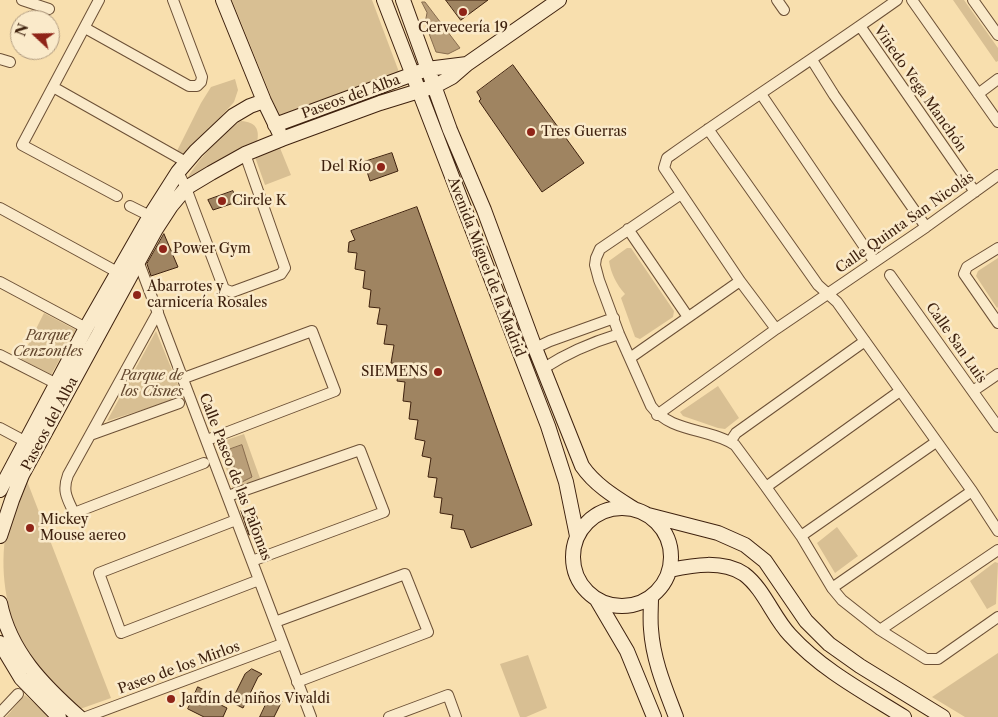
<!DOCTYPE html>
<html>
<head>
<meta charset="utf-8">
<style>
	body { margin:0 }
	#map { position:relative; width:998px; height:717px; overflow:hidden; background:#f8dfae; font-family:"Libre Caslon Text",serif }
	canvas { display:block }
	.north { position:absolute; left:10px; top:10px; width:50px; height:50px; box-sizing:border-box; background:#faeaca; border:1px solid #af9a7f; border-radius:50%; rotate:291deg; font-size:14px; font-weight:700; line-height:20px; text-align:center; color:#3e210e }
	.north::after { content:''; display:block; margin:auto; width:18px; height:22px; background:#8f2418; clip-path:polygon(50% 0,100% 100%,50% 72%,0 100%) }
</style>
</head>
<body>
<div id="map">
<canvas width="998" height="717"></canvas>
<div class="north">N</div>
</div>
<script>
const c = document.querySelector('canvas').getContext('2d');
c.lineJoin = 'round';
function paint(path, color) {
  c.fillStyle = color;
  c.fill(path, 'evenodd');
}
function stroke(path, color, width, dash) {
  c.strokeStyle = color;
  c.lineWidth = width;
  c.lineCap = dash ? 'butt' : 'round';
  c.setLineDash(dash || []);
  c.stroke(path);
}
function write(font, color, halo, rows, align = 'center') {
  c.font = font + ' "Libre Caslon Text",serif';
  c.lineWidth = 5;
  c.setLineDash([]);
  c.textBaseline = 'middle';
  c.strokeStyle = halo;
  c.fillStyle = color;
  for (const [text, x, y, turn = 0] of rows) {
    c.save();
    c.translate(x, y);
    c.rotate((+turn || 0) * Math.PI / 180);
    c.textAlign = isNaN(turn) ? turn : align;
    if (halo) c.strokeText(text, 0, 0);
    c.fillText(text, 0, 0);
    c.restore();
  }
}
const green = new Path2D(`
	M232 0H372L399 72 279 116Z
	M953 0H964L998 48V61L996 62Z
	M235 79 238 90 234 102 190 151 185 154 177 151 201 103 211 87Z
	M241 121C256 122 260 129 257 143L189 182 187 179C195 163 226 129 241 121Z
	M280 148 291 175 265 185 255 157Z
	M627 248H631L674 311 673 317 640 339 635 337 621 298 625 294C617 285 611 274 609 261Z
	M998 258V307L997 308 976 276 978 271Z
	M44 313 76 330 51 375 21 359Z
	M156 331 183 397 107 421Z
	M718 386 739 418 725 429 718 428 683 416 680 412Z
	M244 434 261 481 233 490 218 443Z
	M27 481 111 698 80 709C65 697 51 684 38 669 33 664 30 656 26 650 7 616 0 577 5 538 9 519 20 499 27 481Z
	M837 527 858 556 835 573 817 543Z
	M995 562 998 563 996 604 987 609 970 581Z
	M998 653V717H965L932 697Z
	M528 655 547 708 526 717H520L500 664Z
	M25 695 50 717H6Z`);
const water = new Path2D(`
	M422 2H425L460 48 448 54 436 52 425 23 427 13Z
	M242 445 252 477 240 483 228 450Z`);
const building = new Path2D(`
	M446 0H488L461 20Z
	M513 65 584 163 542 192 479 101 481 99 477 92Z
	M392 153 398 171 370 181 364 162Z
	M233 191 237 202 213 210 208 200Z
	M417 207 532 525 471 548 464 530 451 528 453 515 440 513 442 498 434 497 437 478 428 477 431 458 422 456 425 441 415 439 418 420 409 419 411 402 403 401 405 382 397 381 400 364 391 363 394 345 384 344 387 325 377 324 380 308 369 307 371 290 363 288 365 271 355 269 357 253 348 252 349 242 355 240 351 231Z
	M164 234 178 267 151 276 147 264Z
	M253 507 262 530 249 535 241 511Z
	M252 669 262 674 258 677 243 708 231 702 245 674Z
	M198 687 210 693 207 698 227 708 223 717H204L188 709Z
	M270 696 282 701 274 717H260Z`);
const street = new Path2D(`
	M22 0 49 9
	M99 0 22 145 117 196
	M777 0 784 10
	M912 0 998 122
	M973 0 998 35
	M860 26 975 192
	M85 28 189 86H197L201 82 202 77 173 0
	M0 59 10 62
	M812 60 834 95 926 227
	M53 87 186 162
	M761 94 874 261
	M978 94 998 79
	M708 129 818 285 837 302 972 491 998 531
	M178 172 186 188 224 289 232 292 281 274 285 268 245 154
	M681 194 600 249 596 258 595 265 599 280 619 334 651 406C671 433 710 428 735 445L766 487 900 391
	M130 206 150 216
	M0 208 119 273
	M628 229 688 317
	M998 248 967 267 964 274 998 323
	M137 258 311 717
	M890 275 998 427
	M0 282 86 328
	M158 312 68 475C62 491 67 498 74 513L204 463
	M776 329 740 281 664 168 667 158C743 104 821 54 897 0
	M535 348 550 341 614 318
	M0 355 57 384
	M630 358 740 281
	M544 368C567 353 593 342 619 334
	M184 378 312 331 335 391 207 440
	M973 391 998 374
	M657 415 776 329 926 227 998 175
	M0 428 30 444
	M90 435 179 403
	M730 442 736 433 865 341
	M766 487 801 536 936 442
	M228 496 360 450 384 512 252 561
	M236 520 99 573 121 633 259 580
	M801 536 832 588 842 600 880 630 926 659H938L998 617
	M832 588 972 491
	M275 622 405 574 428 632 297 682
	M880 630 998 550
	M0 713 18 694
	M86 717 282 644
	M389 717 448 695 456 717`);
const secondary = new Path2D(`
	M223 0 264 101 279 132
	M384 0 548 426 566 482 577 536
	M403 0 450 130 484 210 535 348 582 466C595 485 615 497 634 509
	M275 125 427 69 467 64
	M0 490 86 328 150 216 178 172 196 151 233 116 250 106 264 101
	M573 557a49 49 0 1 1 98 0a49 49 0 1 1-98 0Z
	M648 515 718 533 745 545 765 561 806 621 829 644 860 666 943 717
	M0 536 12 500 22 475 156 229 171 206 186 188 211 173 245 154 282 139 380 103 435 86 452 77 467 64 559 0
	M670 570C694 565 722 560 744 574 764 589 773 617 790 635 822 670 864 692 904 717
	M651 597C651 608 650 619 651 629 653 660 665 688 676 717
	M597 600 627 651 654 717
	M0 603C10 652 43 685 79 717
	M0 643 21 678 59 717`);
const markers = [
	[463,12,5,"#8f2418"],
	[531,132,5,"#8f2418"],
	[381,167,5,"#8f2418"],
	[222,201,5,"#8f2418"],
	[163,249,5,"#8f2418"],
	[137,295,5,"#8f2418"],
	[438,372,5,"#8f2418"],
	[30,528,5,"#8f2418"],
	[171,699,5,"#8f2418"]
];
const poiNames = [
	["Cervecería 19",463,28,"center"],
	["Tres Guerras",541,132],
	["Del Río",371,167,"right"],
	["Circle K",232,201],
	["Power Gym",173,249],
	["Abarrotes y",147,287],
	["carnicería Rosales",147,303],
	["SIEMENS",428,372,"right"],
	["Mickey",40,520],
	["Mouse aereo",40,536],
	["Jardín de niños Vivaldi",181,699]
];
const streetNames = [
	["Viñedo Vega Manchón",920,89,55],
	["Paseos del Alba",351,97,-20],
	["Calle Quinta San Nicolás",905,223,-35],
	["Avenida Miguel de la Madrid",486,267,69],
	["Calle San Luis",956,343,55],
	["Paseos del Alba",50,424,-62],
	["Calle Paseo de las Palomas",235,477,69],
	["Paseo de los Mirlos",179,668,-20]
];
const parkNames = [
	["Parque",48,336],
	["Cenzontles",48,352],
	["Parque de",152,376],
	["los Cisnes",152,392]
];
paint(green, '#d8bf93');
paint(water, '#b99e78');
stroke(water, '#886c4e', 1);
paint(building, '#9f8461');
stroke(building, '#3e210e', 1);
stroke(street, '#6c5036', 12);
stroke(secondary, '#3e210e', 16);
stroke(street, '#faeaca', 10);
stroke(secondary, '#faeaca', 14);
for (const [x, y, r, color] of markers) {
  const dot = new Path2D();
  dot.arc(x, y, r, 0, 2 * Math.PI);
  c.fillStyle = color;
  c.fill(dot);
  stroke(dot, '#faeaca', 2);
}
write('14px', '#3e210e', '#faeaca', poiNames, 'left');
write('14px', '#3e210e', '#faeaca', streetNames);
write('italic 14px', '#64482f', '#faeaca', parkNames);
</script>
</body>
</html>
